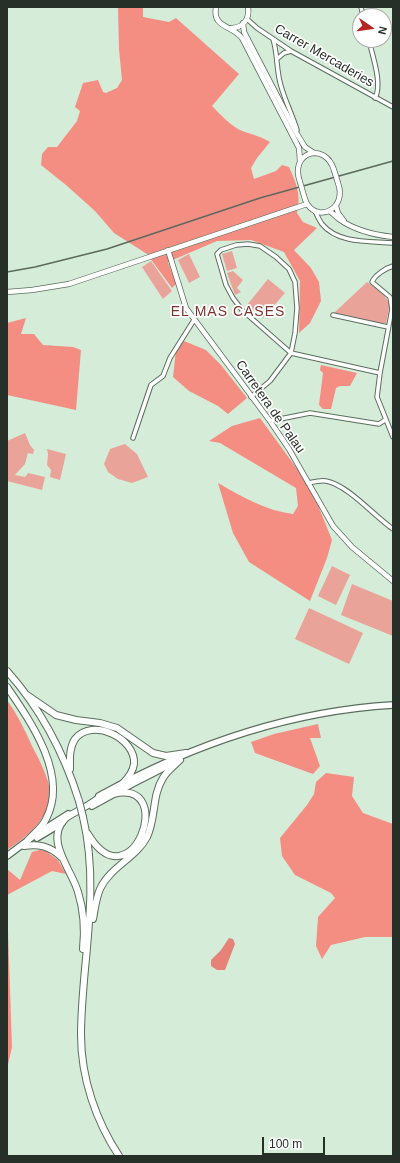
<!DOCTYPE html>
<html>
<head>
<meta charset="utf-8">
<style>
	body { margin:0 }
	#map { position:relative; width:400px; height:1163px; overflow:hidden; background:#d5ecd8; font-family:Helvetica,sans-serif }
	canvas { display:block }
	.frame { position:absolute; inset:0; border:8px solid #273028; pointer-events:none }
	.north { position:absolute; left:352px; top:8px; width:40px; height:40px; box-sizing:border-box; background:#fff; border:1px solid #a9aca9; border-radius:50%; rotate:103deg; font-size:11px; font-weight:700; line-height:16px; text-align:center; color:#273028 }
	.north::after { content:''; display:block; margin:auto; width:14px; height:18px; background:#b52522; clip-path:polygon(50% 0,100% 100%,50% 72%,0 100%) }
	.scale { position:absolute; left:262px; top:1137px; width:63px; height:18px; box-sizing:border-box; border:2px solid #273028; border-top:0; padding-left:5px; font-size:12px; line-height:14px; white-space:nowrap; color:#273028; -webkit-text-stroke:3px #fff; paint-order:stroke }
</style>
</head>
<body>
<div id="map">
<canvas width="400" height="1163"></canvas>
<div class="frame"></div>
<div class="north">N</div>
<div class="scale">100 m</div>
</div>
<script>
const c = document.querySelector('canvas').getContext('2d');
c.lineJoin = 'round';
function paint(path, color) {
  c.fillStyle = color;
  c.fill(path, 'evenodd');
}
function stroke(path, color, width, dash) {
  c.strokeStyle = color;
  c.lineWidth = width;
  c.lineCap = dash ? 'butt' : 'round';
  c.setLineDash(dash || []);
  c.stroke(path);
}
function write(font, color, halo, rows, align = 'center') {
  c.font = font + ' Helvetica,sans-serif';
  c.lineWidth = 3.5;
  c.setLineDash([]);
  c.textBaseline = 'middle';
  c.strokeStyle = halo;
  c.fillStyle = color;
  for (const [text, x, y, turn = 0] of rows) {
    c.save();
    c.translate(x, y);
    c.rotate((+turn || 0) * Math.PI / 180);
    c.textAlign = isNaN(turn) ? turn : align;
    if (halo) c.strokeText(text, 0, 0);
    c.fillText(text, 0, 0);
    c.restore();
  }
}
const green = new Path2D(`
	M232 251 237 268 227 271 222 254Z
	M189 254 200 277 189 283 178 260Z
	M151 261 172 291 163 299 142 267Z
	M233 271 243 280 237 288 241 292 235 295 227 273Z
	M268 279 285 293 263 318 247 305Z
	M367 282C374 287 389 296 389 306 389 311 387 317 386 323H376L334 313Z
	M25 433 30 445 34 450 33 454 28 453 25 464 15 475 25 477 28 473 45 477 42 490 7 481V441Z
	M125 444 137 454 148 477 132 483 118 479 108 472 104 464 110 449Z
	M47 449 66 454 60 480 50 477 51 470 47 465 48 454Z
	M332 566 350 575 336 605 318 596Z
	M352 584 393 601V636L341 615Z
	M309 608 363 633 349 664 295 639Z`);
const forest = new Path2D(`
	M118 7H143V17L169 22 176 18 239 74 212 106C220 114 228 123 238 129 248 134 259 135 270 142L257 158 251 168 254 179 276 171 282 165 289 167C297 185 301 194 297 213L303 222 317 228 294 250 311 268 319 282 321 301 310 323 299 333 300 281 284 252 251 240 217 241 168 262 176 284 172 288 147 254 114 233 95 211 66 185 41 165 42 154 48 147H57L77 121 80 111 75 107 83 83 98 80 103 92 106 93 117 88 122 80 119 49Z
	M26 318 21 334H34L43 345 73 347 81 350 76 410 7 395V323Z
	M184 341 206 350 221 365 247 398 228 414 218 406 189 391 173 377 176 350Z
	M321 365 357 373 350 386H340L336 388 331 409H323L319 405 323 373 320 370Z
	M260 418 311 488 332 540 327 558 310 601 249 562 233 533 218 483C241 496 266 511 293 514L298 506 296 488 220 443 209 441 232 426Z
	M7 700C17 714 25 730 32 746 38 757 51 782 50 794 49 820 26 837 7 850Z
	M318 724 321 738H310L320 766 313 774 255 753 251 742 274 734Z
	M326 773 354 777 352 796 363 813 393 824V937H365L331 945 322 959 316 946 318 917 335 898 331 893 295 875 282 856 280 838 307 805 314 794 316 782Z
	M43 849 58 860 66 874 52 871 7 895V869L20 880 32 852Z
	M7 903 12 1047 7 1069Z`);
const water = new Path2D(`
	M229 938 233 939 235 944 225 970H217L211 966V960L221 950Z`);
const street = new Path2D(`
	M361 7 363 16
	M247 19 257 28 291 51 393 107
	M273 39C278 55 276 70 281 86 285 101 293 116 297 130
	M369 40C372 55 383 84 375 98
	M277 59 284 53 291 51
	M315 211C317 215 319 220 322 224 338 244 370 241 393 243
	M393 266C386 268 375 275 372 282L390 297 392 309 380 373 377 397 393 437
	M333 315 388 327
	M251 397 270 381 291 353 295 333 297 308 295 282 289 269 276 257 260 246 248 244 236 245 221 250 217 254 226 285 233 298 242 310 291 353 380 373
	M270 421 310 413 379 424 385 420
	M133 438 151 385 163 376 170 358 194 320
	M308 483C313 482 320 480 326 481 348 485 374 516 393 529`);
const secondary = new Path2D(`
	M216 7C212 28 232 25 242 38L299 148 300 161
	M243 23 244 32 297 134 305 147 314 153
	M231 28C243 28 250 19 248 7
	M300 182C289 152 325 141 334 170
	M304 196C305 199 306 203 308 205 320 222 347 208 338 183
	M336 206 338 213 344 221
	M329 211C333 213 335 216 339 219 354 230 375 235 393 237
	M168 250 186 308 270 421 289 449 333 526 352 547 393 581
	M7 292 32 290 69 284 307 204`);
const primary = new Path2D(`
	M99 796C189 746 290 711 393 705
	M92 806 132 784 173 763
	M37 838 62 823
	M7 856 35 835 68 814`);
const highway = new Path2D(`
	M7 671C41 709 64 753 79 801
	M7 687C31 722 69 776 46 819 42 828 34 833 28 840
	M27 695 56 715 76 720 100 723 117 728 153 753 166 756 186 753
	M70 769C70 759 69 748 75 739 92 717 136 738 134 764 133 772 128 778 123 783
	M83 817C95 867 90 918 85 969 83 991 81 1013 81 1035 81 1078 96 1121 119 1156
	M88 834C131 906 179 778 113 794
	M24 846C39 844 50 846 61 857
	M93 919C95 909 96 898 100 889 110 867 136 858 147 837 156 818 152 795 163 778 167 771 174 766 180 760
	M83 949C85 930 84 911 78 892 72 870 44 840 65 819 68 816 72 814 76 812 85 807 95 802 103 794`);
const rail = new Path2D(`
	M7 272 35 267 107 249 260 198 393 161`);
const secondaryBridge = new Path2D(`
	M334 170 338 183
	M300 182 304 196`);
const highwayBridge = new Path2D(`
	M79 801 83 817`);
const streetNames = [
	["Carrer Mercaderies",324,56,30],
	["Carretera de Palau",270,407,55]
];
const neighbourhoodNames = [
	["EL MAS CASES",228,312]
];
paint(green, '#eaa399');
paint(forest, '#f48e83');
paint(water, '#e68277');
stroke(street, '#5b6f5e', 5.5);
stroke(secondary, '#5b6f5e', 6);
stroke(primary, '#5b6f5e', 8);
stroke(highway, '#5b6f5e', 8);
stroke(street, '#fff', 3.5);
stroke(secondary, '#fff', 4.5);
stroke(primary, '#fff', 5.5);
stroke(highway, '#fff', 6);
stroke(rail, '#5c695d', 1.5);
stroke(secondaryBridge, '#5b6f5e', 6, []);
stroke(highwayBridge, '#5b6f5e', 8, []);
stroke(secondaryBridge, '#fff', 4.5);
stroke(highwayBridge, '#fff', 6);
write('13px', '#273028', '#fff', streetNames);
c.letterSpacing = '1px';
write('14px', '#7b352e', '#fff', neighbourhoodNames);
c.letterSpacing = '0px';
</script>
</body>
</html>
